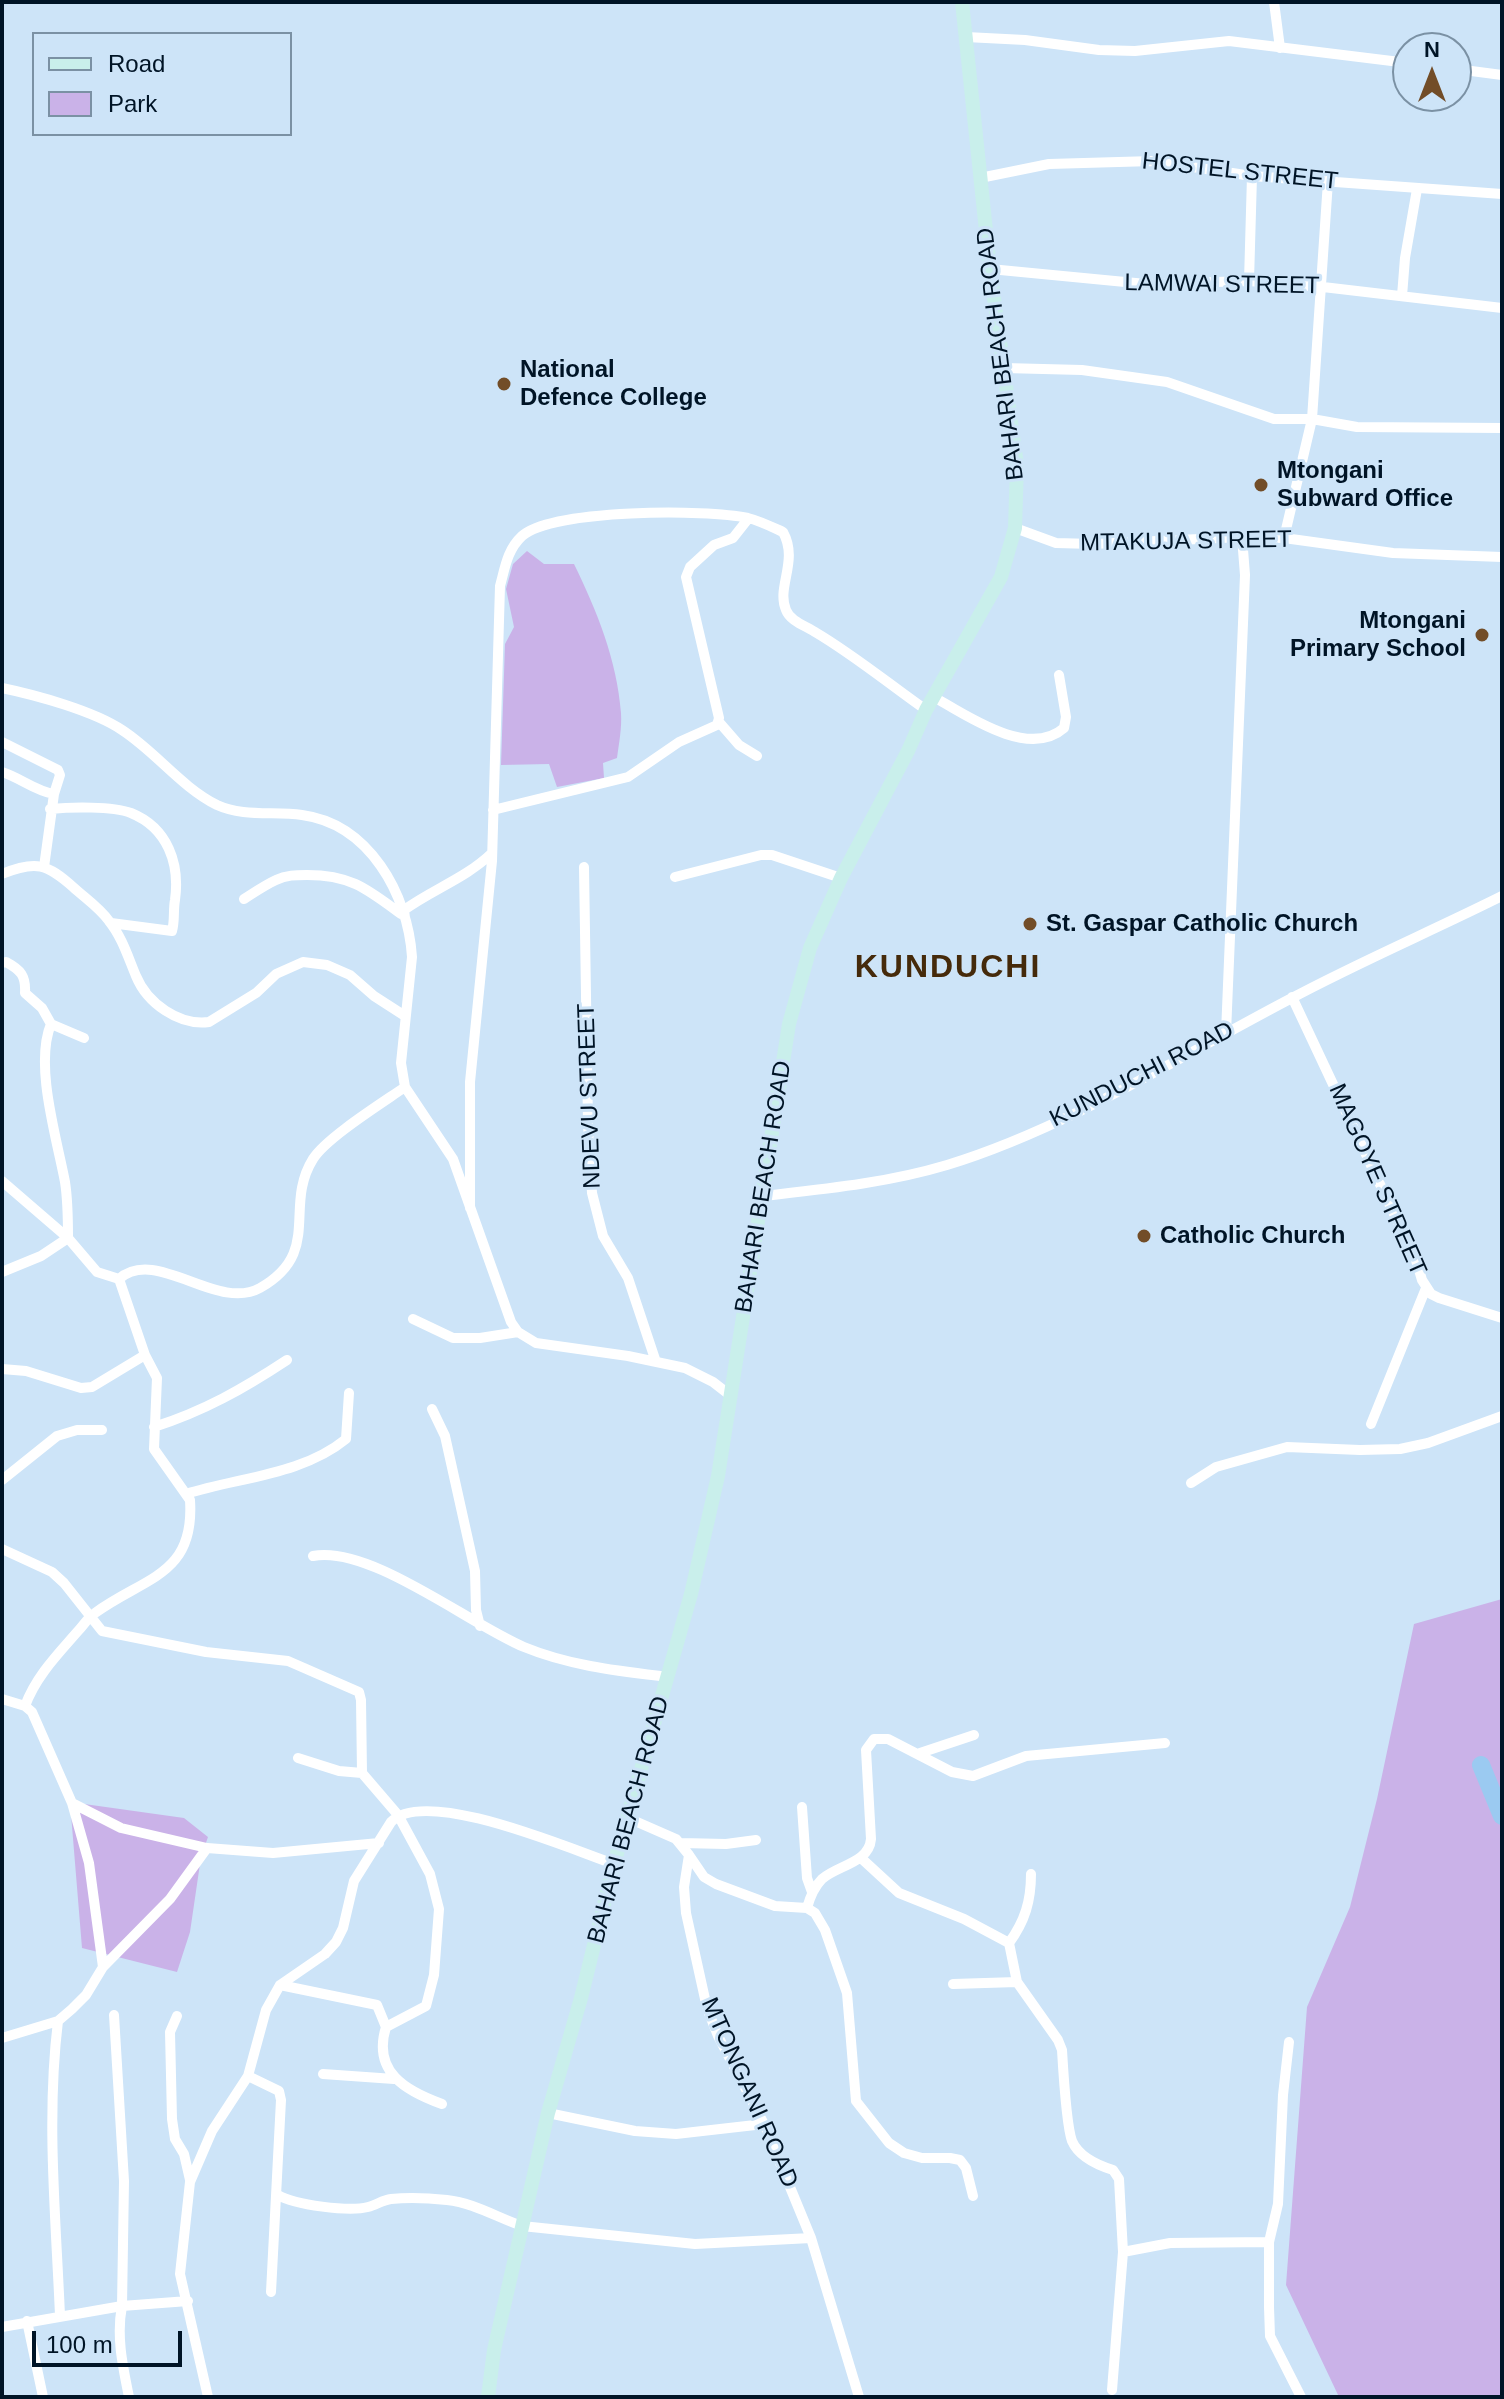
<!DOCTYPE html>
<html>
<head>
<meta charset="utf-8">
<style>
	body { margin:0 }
	#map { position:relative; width:1504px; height:2399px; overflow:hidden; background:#cde4f8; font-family:Arial,sans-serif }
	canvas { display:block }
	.frame { position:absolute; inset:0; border:4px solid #001426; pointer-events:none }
	.legend { position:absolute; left:32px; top:32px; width:260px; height:104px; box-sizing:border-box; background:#cde4f8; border:2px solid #7b91a4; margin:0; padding:10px 14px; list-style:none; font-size:24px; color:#001426 }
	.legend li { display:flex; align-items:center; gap:16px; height:40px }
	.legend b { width:40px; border:2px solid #7b91a4 }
	.north { position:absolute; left:1392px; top:32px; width:80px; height:80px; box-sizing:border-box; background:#cde4f8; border:2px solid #7b91a4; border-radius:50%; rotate:0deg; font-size:22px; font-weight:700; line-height:32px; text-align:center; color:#001426 }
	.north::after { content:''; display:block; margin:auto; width:28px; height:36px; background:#724d28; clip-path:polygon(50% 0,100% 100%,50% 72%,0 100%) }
	.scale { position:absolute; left:32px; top:2331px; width:150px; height:36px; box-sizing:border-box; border:4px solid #001426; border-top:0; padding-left:10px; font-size:24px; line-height:28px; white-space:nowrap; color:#001426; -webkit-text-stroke:6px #cde4f8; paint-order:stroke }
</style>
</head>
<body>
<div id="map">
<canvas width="1504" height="2399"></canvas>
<div class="frame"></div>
<ul class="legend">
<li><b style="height:10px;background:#c9efeb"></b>Road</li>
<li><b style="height:22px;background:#cab2e8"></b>Park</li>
</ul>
<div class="north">N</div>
<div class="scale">100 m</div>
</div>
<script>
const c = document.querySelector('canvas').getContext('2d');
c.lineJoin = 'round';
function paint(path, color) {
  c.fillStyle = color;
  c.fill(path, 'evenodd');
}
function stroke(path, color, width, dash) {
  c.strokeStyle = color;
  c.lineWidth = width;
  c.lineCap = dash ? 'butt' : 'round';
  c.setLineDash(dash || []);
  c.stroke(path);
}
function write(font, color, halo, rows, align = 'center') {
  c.font = font + ' Arial,sans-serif';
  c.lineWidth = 6;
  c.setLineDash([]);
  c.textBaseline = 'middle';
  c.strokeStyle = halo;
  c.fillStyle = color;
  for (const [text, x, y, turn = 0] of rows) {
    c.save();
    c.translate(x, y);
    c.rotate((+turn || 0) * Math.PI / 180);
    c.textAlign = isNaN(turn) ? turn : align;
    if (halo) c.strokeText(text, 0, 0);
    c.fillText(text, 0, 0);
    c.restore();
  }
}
const green = new Path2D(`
	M527 551 544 564H574C597 611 617 660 621 713 622 728 619 743 617 758L603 763 604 778 557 787 549 764 501 765 505 644 514 627 506 589 513 564Z
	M1502 1599V2397H1339L1286 2285 1307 2007 1350 1907 1377 1799 1414 1624Z
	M70 1802 184 1818 208 1837 201 1857 190 1932 177 1972 82 1948Z`);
const river = new Path2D(`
	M1481 1765 1502 1816`);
const street = new Path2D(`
	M1274 2 1280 48
	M966 37 1025 40 1099 50 1135 51 1229 41 1408 63
	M1456 69 1502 75
	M980 178 1049 164 1153 161 1252 176 1502 194
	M990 269 1146 284 1249 281 1323 287 1502 308
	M1249 281 1252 176
	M1402 296 1405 258 1417 189
	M1004 368 1082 370 1167 382 1274 419H1312L1357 427 1502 428
	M1015 528 1056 543 1093 544 1242 537 1284 538 1393 553 1502 557
	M1284 538 1312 419 1328 181
	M2 688C36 695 94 711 122 730 156 752 181 787 217 805 243 817 274 811 302 815 369 824 408 894 412 957L401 1063 405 1087 453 1159 511 1322 518 1332 536 1343 628 1356 685 1368 713 1382 731 1396
	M934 697C967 716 1029 759 1064 728L1066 717 1059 675
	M719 722 739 745 757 756
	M2 742 58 770 60 775 54 794
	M2 772C21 778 35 791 54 794L44 867
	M50 809C71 807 112 806 131 813 168 828 180 864 175 900 173 910 175 921 172 931L111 923
	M493 810 628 777 679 742 717 725 719 718 686 577 690 567 714 545 733 538 748 519
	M584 867 588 1124 592 1193 603 1236 628 1278 656 1362
	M2 874C36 860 47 864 73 887 85 898 100 908 109 921 122 937 128 957 136 976 147 1003 179 1026 209 1022L256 993 276 974 303 962 327 965 350 975 374 996 405 1016
	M675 877 761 855H772L841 878
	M244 899C255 892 265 885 276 880 286 875 296 875 307 875 351 875 367 889 401 914
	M405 918 404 910C433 889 466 878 492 853
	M2 963 6 962C21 970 26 976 25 993L42 1008 51 1024 84 1038
	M1292 997 1417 1263 1422 1280 1431 1294 1439 1298 1502 1318
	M1226 1033 1245 575 1242 537
	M2 1181 68 1238 97 1272 119 1279 145 1355 157 1378 154 1449 190 1500C195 1576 144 1577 95 1613 88 1617 84 1625 78 1631 58 1654 36 1676 25 1706
	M763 1196C825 1189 887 1183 947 1165 1065 1129 1181 1056 1290 999 1359 962 1432 931 1502 896
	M470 1208V1082L492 861 500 586C505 568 507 550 522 536 552 509 707 509 748 518 760 521 772 527 783 532 799 561 776 587 786 610 790 621 806 626 815 632 854 655 889 684 926 710
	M2 1272 41 1256 68 1238C68 1219 68 1201 65 1182 57 1139 34 1065 51 1024
	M119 1279C156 1246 217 1312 260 1288 323 1252 283 1207 313 1159 326 1138 382 1103 405 1087
	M413 1319 453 1338H480L518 1332
	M2 1369 26 1371 81 1388 92 1387 145 1355
	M432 1409 445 1436 475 1571 476 1610 480 1626
	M1371 1424 1426 1288
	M154 1427C204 1411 243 1389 287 1360
	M2 1480 57 1436 77 1430H102
	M1191 1483 1216 1467 1287 1447 1360 1450 1400 1449 1428 1443 1502 1416
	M186 1494C240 1477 302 1475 346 1439L349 1393
	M2 1549 52 1572 64 1583 102 1631 206 1652 288 1661 359 1692 361 1700 362 1773 398 1815 430 1874 439 1909 434 1975 426 2006 386 2027
	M313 1556C370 1545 469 1624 524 1647 570 1666 619 1671 668 1677
	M2 1699 25 1706 32 1712 72 1803 121 1828 207 1848 273 1853 379 1843
	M920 1753 974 1735
	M298 1758 339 1771 362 1773
	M72 1803 89 1863 103 1967
	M802 1807 807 1878 812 1892
	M628 1818 676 1839 689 1855 684 1887 686 1913 707 2008 718 2036 764 2124 811 2238 859 2397
	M681 1843 726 1844 756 1840
	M689 1855 704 1877 716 1884 775 1906 807 1908 815 1913 825 1930 847 1993 856 2101 889 2143 904 2153 922 2158H950L960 2160 966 2168 973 2196
	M861 1858 899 1893 964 1919 1009 1943 1017 1982 1058 2040 1062 2050C1063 2067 1067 2127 1072 2141 1079 2157 1097 2165 1113 2170L1119 2179 1123 2252 1112 2390
	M807 1908C810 1897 814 1887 822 1879 838 1865 869 1863 871 1839L866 1750 874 1739H888L952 1772 973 1776 1026 1756 1165 1743
	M1009 1943C1025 1921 1031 1901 1031 1874
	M953 1984 1017 1982
	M280 1985 377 2005 386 2027C372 2072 406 2091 442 2104
	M114 2015 124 2181 122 2306C116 2337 123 2367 129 2397
	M177 2016 170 2032 172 2119 175 2139 184 2154 190 2180
	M58 2021C46 2119 56 2218 60 2316
	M2 2038 58 2021 72 2009 86 1995 103 1967 170 1899 207 1848
	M1289 2042 1283 2095 1278 2204 1269 2242V2307L1270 2336 1301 2397
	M323 2074 394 2079
	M248 2076 279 2091 281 2100 271 2292
	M548 2113 635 2131 676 2134 764 2124
	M278 2195C295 2205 349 2212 368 2207 376 2205 383 2200 391 2199 409 2197 429 2198 447 2200 474 2203 496 2217 522 2226L695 2244 811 2238
	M1123 2252 1170 2243 1269 2242
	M27 2321 43 2397
	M2 2327 122 2306 188 2301
	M208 2397 180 2274 190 2182 212 2131 248 2076 266 2010 280 1985 325 1954 336 1942 343 1928 354 1881 391 1822C425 1786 570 1849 614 1864`);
const secondary = new Path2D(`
	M488 2397 494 2350 548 2113 581 1998 614 1864 691 1594 718 1476 789 1024 810 948 841 878 908 751 926 710 1001 577 1015 528 1017 465 990 269 962 2`);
const markers = [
	[504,384,8,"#724d28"],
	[1261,485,8,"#724d28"],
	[1482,635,8,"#724d28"],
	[1030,924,8,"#724d28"],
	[1144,1236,8,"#724d28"]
];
const streetNames = [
	["HOSTEL STREET",1240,172,6],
	["LAMWAI STREET",1222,285,1],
	["BAHARI BEACH ROAD",1001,354,-97],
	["MTAKUJA STREET",1186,542,-1],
	["KUNDUCHI ROAD",1142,1075,-27],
	["NDEVU STREET",590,1096,-92],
	["MAGOYE STREET",1377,1180,66],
	["BAHARI BEACH ROAD",764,1187,-81],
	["BAHARI BEACH ROAD",629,1820,-75],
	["MTONGANI ROAD",749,2093,66]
];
const poiNames = [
	["National",520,370],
	["Defence College",520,398],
	["Mtongani",1277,471],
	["Subward Office",1277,499],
	["Mtongani",1466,621,"right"],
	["Primary School",1466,649,"right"],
	["St. Gaspar Catholic Church",1046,924],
	["Catholic Church",1160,1236]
];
const districtNames = [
	["KUNDUCHI",948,968]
];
paint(green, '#cab2e8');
stroke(river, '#9bcaf1', 18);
stroke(street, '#fff', 10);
stroke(secondary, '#c9efeb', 14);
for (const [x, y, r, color] of markers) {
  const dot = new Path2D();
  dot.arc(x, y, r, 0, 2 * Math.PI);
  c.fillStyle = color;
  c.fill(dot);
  stroke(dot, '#cde4f8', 3);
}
write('24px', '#001426', '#cde4f8', streetNames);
write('bold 24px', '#001426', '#cde4f8', poiNames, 'left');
c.letterSpacing = '2px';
write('bold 32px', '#452a0b', '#cde4f8', districtNames);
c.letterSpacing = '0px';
</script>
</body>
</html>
